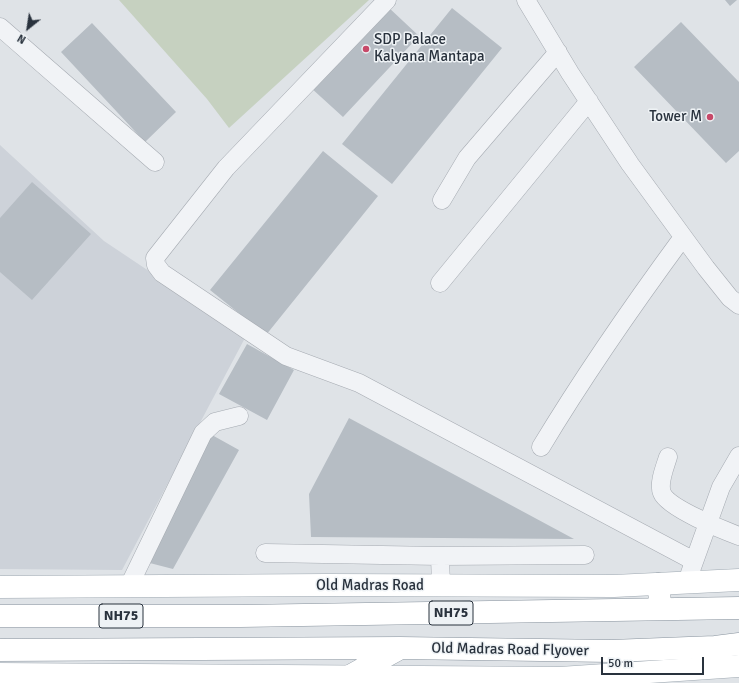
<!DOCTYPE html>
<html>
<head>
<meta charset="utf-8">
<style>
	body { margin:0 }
	#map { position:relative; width:739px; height:683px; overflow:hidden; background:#dfe3e7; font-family:Signika,sans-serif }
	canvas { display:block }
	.north { position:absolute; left:8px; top:8px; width:40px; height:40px; -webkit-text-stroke:3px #eef2f5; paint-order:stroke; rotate:210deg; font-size:11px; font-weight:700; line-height:16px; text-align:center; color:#29323d }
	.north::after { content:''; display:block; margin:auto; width:14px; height:18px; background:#29323d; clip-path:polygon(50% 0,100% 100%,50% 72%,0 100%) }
	.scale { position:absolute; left:601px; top:657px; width:103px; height:18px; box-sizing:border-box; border:2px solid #29323d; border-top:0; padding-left:5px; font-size:12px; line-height:14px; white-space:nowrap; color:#29323d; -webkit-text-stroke:3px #eef2f5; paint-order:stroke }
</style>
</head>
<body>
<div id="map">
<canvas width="739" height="683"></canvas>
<div class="north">N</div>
<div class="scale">50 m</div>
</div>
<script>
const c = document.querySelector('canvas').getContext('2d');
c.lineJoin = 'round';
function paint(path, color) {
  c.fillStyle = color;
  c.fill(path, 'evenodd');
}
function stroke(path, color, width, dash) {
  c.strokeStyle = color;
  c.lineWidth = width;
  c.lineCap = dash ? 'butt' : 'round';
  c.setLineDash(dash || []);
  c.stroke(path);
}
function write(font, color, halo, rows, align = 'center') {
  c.font = font + ' Signika,sans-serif';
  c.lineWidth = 3;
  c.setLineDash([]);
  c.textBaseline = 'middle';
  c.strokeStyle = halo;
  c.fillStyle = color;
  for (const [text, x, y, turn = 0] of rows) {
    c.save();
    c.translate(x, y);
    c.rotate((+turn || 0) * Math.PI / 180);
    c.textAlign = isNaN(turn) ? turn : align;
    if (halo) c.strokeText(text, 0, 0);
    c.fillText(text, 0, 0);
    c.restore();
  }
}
const built = new Path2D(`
	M0 145 104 241 246 336 122 570 0 569Z`);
const green = new Path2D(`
	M119 0H369L229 128 207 99Z`);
const building = new Path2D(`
	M725 0H737L730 6Z
	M387 6 419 36 343 117 310 87Z
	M452 8 502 48 392 184 342 144Z
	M681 22 739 82V151L726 163 634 67Z
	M92 23 176 112 145 142 61 52Z
	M323 151 378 196 266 335 210 290Z
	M32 182 91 234 32 300 0 272V218Z
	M247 344 294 370 267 420 219 394Z
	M349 418 574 539 311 537 309 494Z
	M212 435 239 450 173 569 142 561Z`);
const minor = new Path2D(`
	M387 0 226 168 155 258 156 265 162 273 286 356 359 383 694 561
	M526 0 570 73 630 164 706 268 730 298 739 305
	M0 27 155 162
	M442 200 467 158 558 52
	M440 283 589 101
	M541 447C585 374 633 305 683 237
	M668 457C665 467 658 483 662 493 668 508 723 530 739 536
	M265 553 440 556 441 586
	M440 556 585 555
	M690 573 721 487 739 456
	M129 586 203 433 215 422 239 416`);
const major = new Path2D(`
	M0 587 327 585 614 586 739 580
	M0 674 560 678 739 666`);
const highway = new Path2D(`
	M659 584 660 609
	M0 616H241L739 608
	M0 650 400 648 611 651 715 647 739 644
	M348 677 397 650`);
const markers = [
	[366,49,4,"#c74969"],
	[710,117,4,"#c74969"]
];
const shields = [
	[451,613,44],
	[121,616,44]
];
const shieldNames = [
	["NH75",451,613],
	["NH75",121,616]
];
const poiNames = [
	["SDP Palace",374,40],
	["Kalyana Mantapa",374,57],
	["Tower M",702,117,"right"]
];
const streetNames = [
	["Old Madras Road",370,586],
	["Old Madras Road Flyover",510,650,1]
];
paint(built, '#cdd2d9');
paint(green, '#c6d1c0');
paint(building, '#b6bdc4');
stroke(minor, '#a5aab1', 19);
stroke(major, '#9fa9b2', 23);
stroke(highway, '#87929d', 23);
stroke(minor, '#f1f3f6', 18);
stroke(major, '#fff', 22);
stroke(highway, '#fff', 22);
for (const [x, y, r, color] of markers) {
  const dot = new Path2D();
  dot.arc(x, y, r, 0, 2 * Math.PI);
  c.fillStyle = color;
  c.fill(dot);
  stroke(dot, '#eef2f5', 1.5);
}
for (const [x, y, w] of shields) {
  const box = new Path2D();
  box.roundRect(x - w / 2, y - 12, w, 24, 3);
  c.fillStyle = '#eef2f5';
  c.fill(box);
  stroke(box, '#29323d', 1);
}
write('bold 14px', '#29323d', null, shieldNames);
write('15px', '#29323d', '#eef2f5', poiNames, 'left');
write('15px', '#29323d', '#eef2f5', streetNames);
</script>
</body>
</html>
